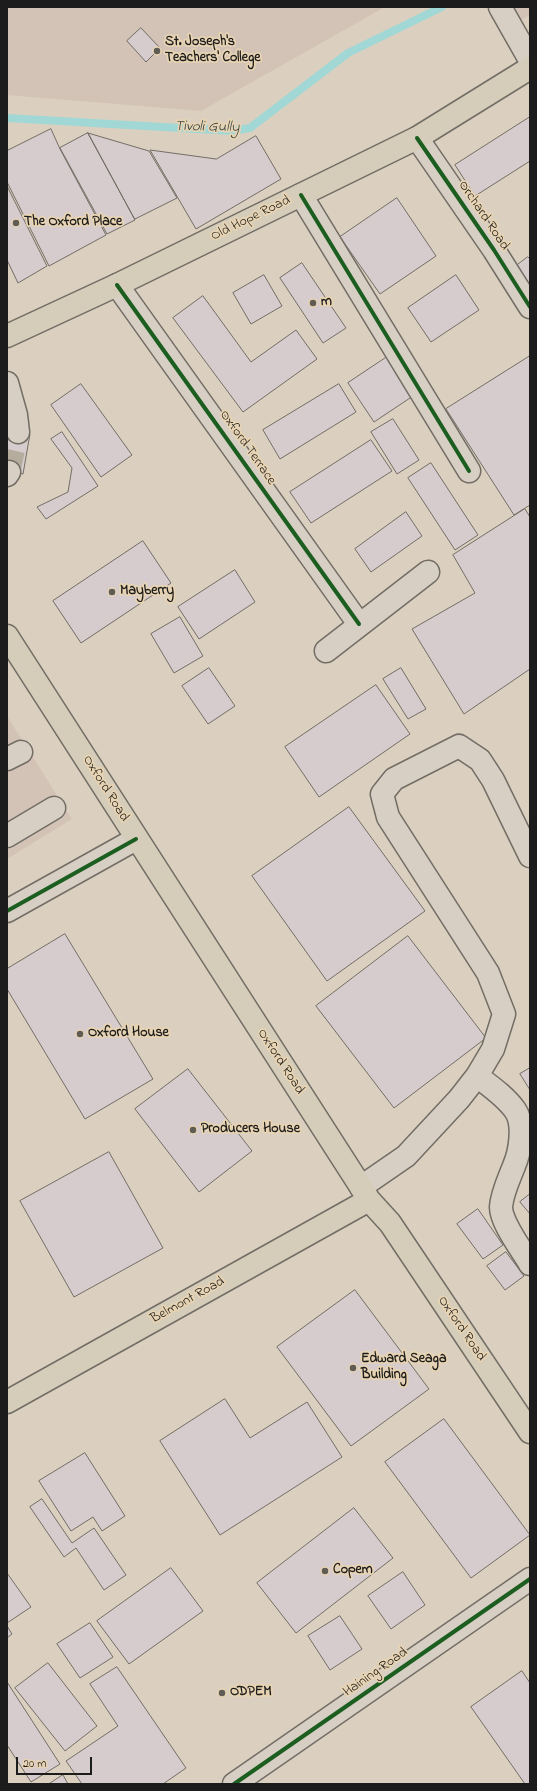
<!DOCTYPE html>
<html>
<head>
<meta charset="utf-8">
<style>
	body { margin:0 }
	#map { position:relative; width:537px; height:1791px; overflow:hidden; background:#dbd0bf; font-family:"Indie Flower",sans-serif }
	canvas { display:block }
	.frame { position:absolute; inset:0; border:8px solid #1c1c1c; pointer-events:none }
	.scale { position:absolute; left:16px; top:1757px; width:76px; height:18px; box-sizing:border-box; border:2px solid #1c1c1c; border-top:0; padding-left:5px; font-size:12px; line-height:14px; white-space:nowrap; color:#1c1c1c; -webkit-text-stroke:3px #e8d4b2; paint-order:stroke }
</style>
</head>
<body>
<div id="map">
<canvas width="537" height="1791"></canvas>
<div class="frame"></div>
<div class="scale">20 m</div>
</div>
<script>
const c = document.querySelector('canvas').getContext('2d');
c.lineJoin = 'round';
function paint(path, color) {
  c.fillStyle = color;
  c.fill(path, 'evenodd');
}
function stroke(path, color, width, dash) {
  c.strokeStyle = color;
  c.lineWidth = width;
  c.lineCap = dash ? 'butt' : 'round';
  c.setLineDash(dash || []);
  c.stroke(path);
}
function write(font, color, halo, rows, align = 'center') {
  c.font = font + ' "Indie Flower",sans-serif';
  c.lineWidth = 3.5;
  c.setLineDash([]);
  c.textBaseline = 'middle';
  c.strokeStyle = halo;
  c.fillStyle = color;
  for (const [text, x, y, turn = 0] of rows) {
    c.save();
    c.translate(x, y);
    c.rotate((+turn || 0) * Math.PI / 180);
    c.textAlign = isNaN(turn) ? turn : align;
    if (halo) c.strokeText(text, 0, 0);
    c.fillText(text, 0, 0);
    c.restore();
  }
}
const built = new Path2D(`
	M7 7H385L201 111 7 95Z
	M503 7H530V15L514 24Z
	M7 716 72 819 7 859Z`);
const stream = new Path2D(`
	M7 118 232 131 250 128 348 53 442 7`);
const building = new Path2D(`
	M141 28 160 48 146 62 127 41Z
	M530 117V161L475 196 455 165Z
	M51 129 60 149 106 235 49 266 7 182V151Z
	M88 133 135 220 107 234 60 148Z
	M88 133 149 151 177 198 135 219Z
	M256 136 281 179 196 229 150 150 216 159Z
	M7 186 47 266 18 283 7 260Z
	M397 198 436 256 380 294 340 237Z
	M528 257 530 259V303L508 272Z
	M302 263 346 328 323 343 280 278Z
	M264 275 282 306 251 324 233 293Z
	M456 275 479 310 431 342 408 308Z
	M203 296 251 362 296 330 317 359 243 412 173 318Z
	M390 355 416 394 374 422 348 383Z
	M530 356V505L514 515 446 409Z
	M81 384 132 455 101 477 51 405Z
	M339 384 356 412 280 459 263 430Z
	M393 419 419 460 397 474 371 432Z
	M7 430 30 434 23 474 7 471Z
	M62 432 98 486 46 519 37 507 68 492 72 468 51 439Z
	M371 440 392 471 311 523 290 492Z
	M431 463 478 535 455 550 408 478Z
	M525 509 530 517V669L464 714 412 629 475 593 453 555Z
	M406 512 422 536 371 572 355 549Z
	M143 541 171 583 81 643 53 601Z
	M235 570 255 602 199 639 178 607Z
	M180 617 203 656 174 673 151 634Z
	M209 668 235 706 208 724 182 686Z
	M401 668 426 709 408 719 383 679Z
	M376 685 410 734 319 797 285 747Z
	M349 807 425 911 327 981 252 876Z
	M65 934 153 1079 85 1119 7 989V969Z
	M408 936 486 1038 394 1108 316 1006Z
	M530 1068V1090L520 1074Z
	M188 1069 252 1151 199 1192 135 1109Z
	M109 1152 163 1248 74 1297 20 1201Z
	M530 1194V1214L520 1202Z
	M478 1209 503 1245 483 1259 457 1224Z
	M506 1252 524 1276 505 1290 487 1266Z
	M355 1290 429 1389 351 1446 277 1347Z
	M225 1399 250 1438 307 1402 342 1457 220 1535 160 1441Z
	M444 1419 530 1535 471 1578 385 1462Z
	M85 1453 125 1516 102 1531 93 1517 71 1531 39 1481Z
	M42 1499 72 1543 94 1528 126 1575 104 1590 76 1548 64 1557 30 1507Z
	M354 1508 393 1558 296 1633 257 1583Z
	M171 1568 203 1611 129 1664 97 1621Z
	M403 1572 425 1605 391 1629 368 1596Z
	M7 1573 31 1607 7 1623Z
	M340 1616 362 1649 330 1670 308 1636Z
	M90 1623 113 1657 80 1678 57 1644Z
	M7 1626 12 1634 7 1638Z
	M48 1663 97 1726 65 1751 15 1688Z
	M117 1667 186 1768 163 1784H82L66 1761 118 1726 90 1684Z
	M522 1671 530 1683V1784H525L471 1707Z
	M7 1682 60 1764 31 1782 7 1745Z
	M63 1775 68 1784H49Z`);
const minorTunnel = new Path2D(`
	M9 472 18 432`);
const minor = new Path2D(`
	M500 7 530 60
	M417 138 494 250 530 307
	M301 195 469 471
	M117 285 359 624
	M7 383 16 415 18 432
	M7 475 9 472
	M326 651 428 572
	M7 759 21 752
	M7 836 54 808
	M7 911 136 839
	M477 1076C490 1086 505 1096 515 1110 525 1124 520 1152 514 1166 509 1179 502 1193 501 1207 501 1223 522 1250 530 1264
	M361 1187 406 1156 459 1099 477 1076 493 1049 504 1014 488 973 388 817 382 794 394 779 459 746 480 760 493 780 530 856
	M234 1784 530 1579`);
const major = new Path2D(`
	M7 336 117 285 417 138 530 68
	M7 636C126 819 242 1004 361 1187L369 1200 390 1223 530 1432
	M7 1402 369 1200`);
const cycleway = new Path2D(`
	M417 138 494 250 530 307
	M301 195 469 471
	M117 285 359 624
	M7 911 136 839
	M234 1784 530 1579`);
const markers = [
	[157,51,4,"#5f5b55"],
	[16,223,4,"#5f5b55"],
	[313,303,4,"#5f5b55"],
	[112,592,4,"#5f5b55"],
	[80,1034,4,"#5f5b55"],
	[193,1130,4,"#5f5b55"],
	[353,1368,4,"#5f5b55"],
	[325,1571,4,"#5f5b55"],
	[222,1693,4,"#5f5b55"]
];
const poiNames = [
	["St. Joseph's",165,43],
	["Teachers' College",165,59],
	["The Oxford Place",24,223],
	["m",321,303],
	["Mayberry",120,592],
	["Oxford House",88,1034],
	["Producers House",201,1130],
	["Edward Seaga",361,1360],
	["Building",361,1376],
	["Copem",333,1571],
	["ODPEM",230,1693]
];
const streetNames = [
	["Orchard Road",483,216,56],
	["Old Hope Road",251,219,-26],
	["Oxford Terrace",247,448,55],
	["Oxford Road",105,789,58],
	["Oxford Road",280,1062,57],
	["Belmont Road",188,1301,-29],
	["Oxford Road",461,1329,56],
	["Haining Road",376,1673,-35]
];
const waterNames = [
	["Tivoli Gully",207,128,1]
];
paint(built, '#d3c3b7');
stroke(stream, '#a1d7d5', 8);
paint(building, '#d6cccd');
stroke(building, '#726d65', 1);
stroke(minorTunnel, '#b5ac9e', 22, [22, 11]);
stroke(minor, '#726d65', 25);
stroke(major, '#726d65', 25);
stroke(minor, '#d7cfc3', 22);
stroke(major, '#d5cdb9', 22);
stroke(cycleway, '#1b5e20', 4);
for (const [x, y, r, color] of markers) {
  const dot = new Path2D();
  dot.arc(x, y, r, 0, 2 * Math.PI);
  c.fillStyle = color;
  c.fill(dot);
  stroke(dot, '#e8d4b2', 1.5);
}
write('bold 14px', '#1c1c1c', '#e8d4b2', poiNames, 'left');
write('14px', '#1c1c1c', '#e8d4b2', streetNames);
write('italic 15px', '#324243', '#e8d4b2', waterNames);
</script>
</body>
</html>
